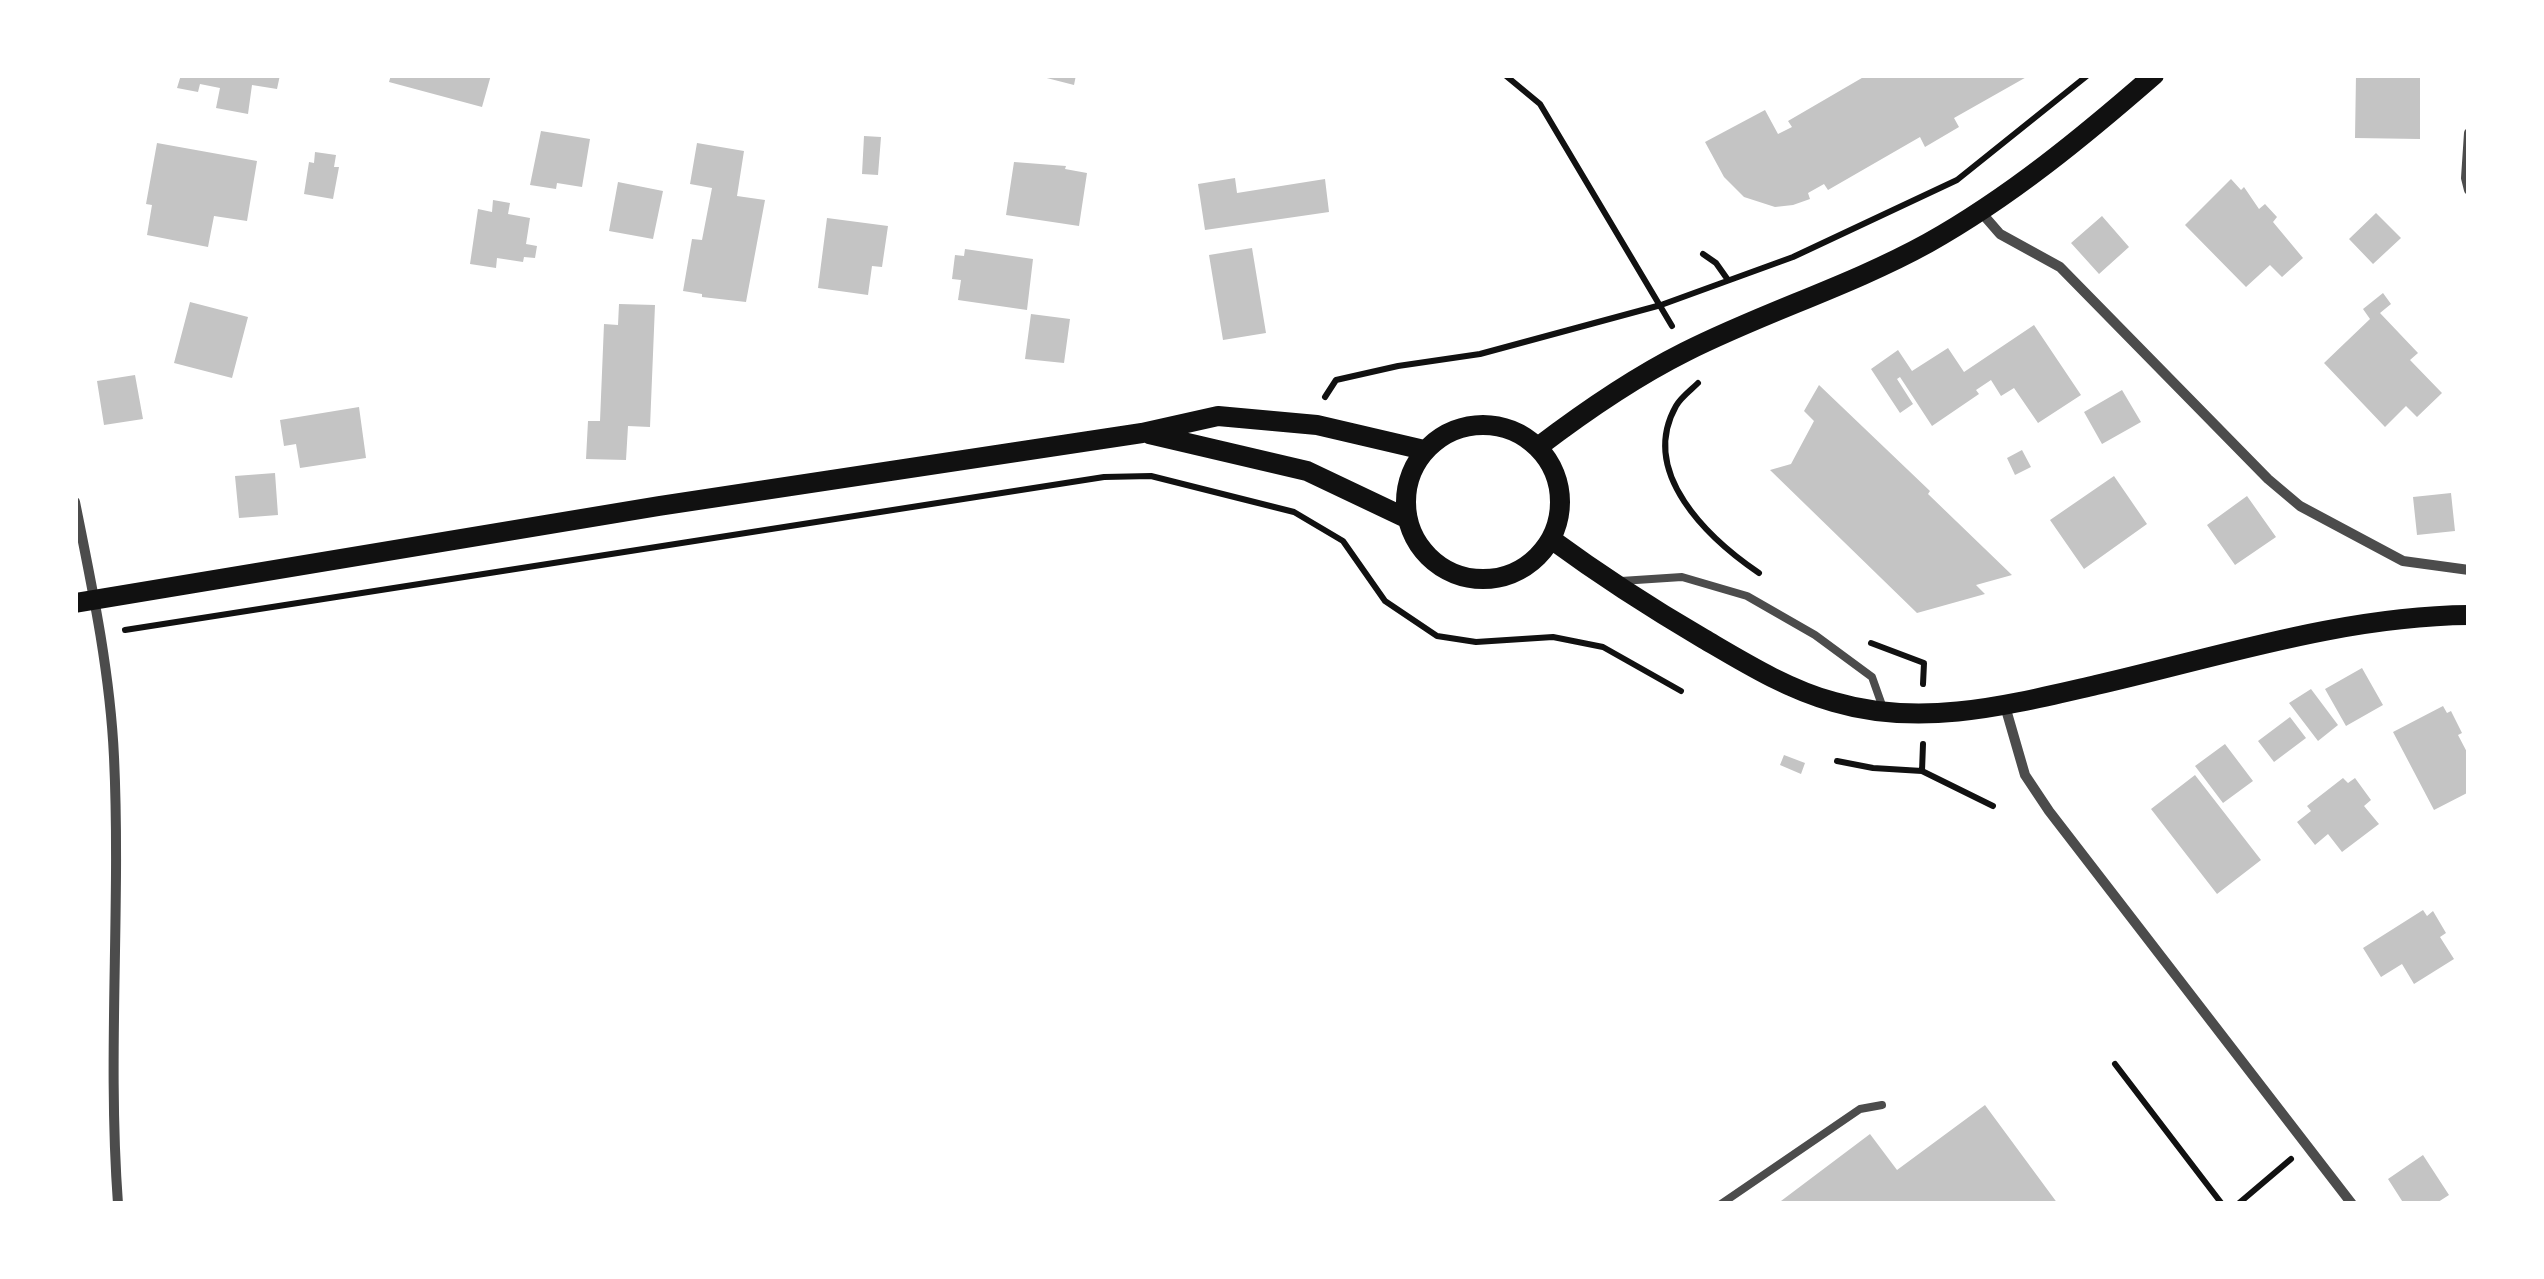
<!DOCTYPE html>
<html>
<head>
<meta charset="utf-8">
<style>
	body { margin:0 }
	#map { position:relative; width:2544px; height:1279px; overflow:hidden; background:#fff; font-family:Bitter,serif }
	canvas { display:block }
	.frame { position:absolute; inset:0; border:78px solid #fff; pointer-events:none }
</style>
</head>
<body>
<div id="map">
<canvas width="2544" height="1279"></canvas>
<div class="frame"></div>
</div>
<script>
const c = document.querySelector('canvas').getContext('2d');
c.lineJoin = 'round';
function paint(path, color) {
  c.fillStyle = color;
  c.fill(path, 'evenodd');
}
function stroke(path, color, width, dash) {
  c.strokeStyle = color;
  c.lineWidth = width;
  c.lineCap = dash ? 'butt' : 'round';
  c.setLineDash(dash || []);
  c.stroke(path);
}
const building = new Path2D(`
	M181 75H280L277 89 252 85 248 114 216 108 220 88 200 84 198 92 177 88Z
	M391 75H491L482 107 389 82Z
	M1035 75H1076L1074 85Z
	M1867 75H2030L1954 118 1959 127 1925 147 1920 137 1828 190 1824 184 1808 193 1810 199 1793 205 1775 207 1744 197 1724 177 1705 142 1765 110 1778 134 1792 127 1788 121Z
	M2356 75H2420V139L2355 138Z
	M541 131 590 139 582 187 557 183 556 189 530 185Z
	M864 136 881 137 878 175 862 174Z
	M157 143 257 161 247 221 214 216 208 247 147 235 152 205 146 204Z
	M697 143 744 151 737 196 765 200 746 302 702 297V294L683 291 692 239 702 240 712 188 690 184Z
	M315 152 336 155 334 167H339L333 199 304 194 309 162 314 163Z
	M1014 162 1066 166 1065 169 1087 173 1079 226 1006 215Z
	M1235 178 1237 193 1325 179 1329 212 1205 230 1198 184Z
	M2231 179 2241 190 2244 187 2259 209 2265 204 2277 217 2273 222 2303 258 2282 277 2270 265 2246 287 2185 225Z
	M618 182 663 191 653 239 609 231Z
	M493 200 510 203 508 214 530 218 526 244 537 246 535 258 524 257 523 262 497 258 496 268 470 264 478 209 492 212Z
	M2376 213 2401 238 2373 264 2349 239Z
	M2102 216 2129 247 2099 274 2071 243Z
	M827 218 888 226 882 267 872 266 868 295 818 288Z
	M1252 248 1266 333 1223 340 1209 255Z
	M965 249 1033 259 1027 310 958 300 961 280 952 279 955 255 964 256Z
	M2383 293 2391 304 2380 313 2418 353 2410 360 2442 393 2417 417 2406 406 2385 427 2324 363 2370 319 2363 309Z
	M190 302 248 317 232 378 174 363Z
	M619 304 655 305 650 427 628 426 626 460 586 459 588 421H600L604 324 618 325Z
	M1031 314 1070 319 1064 363 1025 359Z
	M2034 325 2081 395 2038 423 2014 388 2001 396 1991 380 1976 390 1979 394 1932 426 1900 377 1897 379 1913 404 1900 413 1871 369 1898 350 1912 371 1948 348 1964 372Z
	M135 375 143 419 104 425 97 381Z
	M1819 385 1930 491 1928 494 2012 575 1976 585 1985 594 1917 613 1770 470 1791 464 1814 421 1804 411Z
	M2122 390 2141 422 2102 444 2084 412Z
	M359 407 366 458 300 468 296 444 284 446 280 420Z
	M2022 450 2031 467 2015 475 2007 458Z
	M275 473 278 515 239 518 235 476Z
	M2114 476 2147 524 2084 569 2050 520Z
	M2451 493 2455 531 2417 535 2413 497Z
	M2247 496 2276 537 2235 565 2207 525Z
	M2362 668 2383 705 2346 726 2325 689Z
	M2311 689 2338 725 2318 741 2289 703Z
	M2443 706 2447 713 2451 711 2462 733 2458 735 2469 756V792L2434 810 2393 732Z
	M2290 717 2306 738 2274 762 2258 741Z
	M2225 744 2253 781 2223 803 2195 766Z
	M1784 755 1805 763 1801 774 1780 765Z
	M2195 775 2261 860 2217 894 2151 809Z
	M2343 778 2348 783 2355 778 2371 800 2364 806 2379 824 2342 852 2328 834 2315 845 2297 822 2311 811 2307 806Z
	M2423 910 2427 916 2433 911 2446 933 2440 937 2454 959 2414 984 2402 964 2381 977 2363 948Z
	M1985 1105 2058 1204H1777L1870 1134 1897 1170Z
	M2423 1155 2449 1195 2435 1204H2404L2388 1179Z`);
const path = new Path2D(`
	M1505 75 1540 104 1672 326
	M1703 254 1716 263 1728 280
	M1698 383C1691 390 1681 397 1676 406 1638 473 1709 539 1759 573
	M1325 397 1336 380 1398 366 1480 354 1661 305 1793 257 1957 180 2088 75
	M125 630 1104 477 1151 476 1294 512 1343 541 1385 601 1437 636 1476 642 1553 637 1603 647 1681 691
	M1871 643 1924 663 1923 684
	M1837 761 1873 768 1922 771 1993 806
	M1922 771 1923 744
	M2115 1064 2222 1204
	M2238 1204 2291 1159`);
const service = new Path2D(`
	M1621 581 1682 577 1747 596 1815 635 1872 677 1883 708
	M1721 1204 1860 1109 1882 1105`);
const minor = new Path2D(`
	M2469 133 2466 178 2469 190
	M1980 211 2000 234 2060 267 2268 479 2300 506 2403 561 2469 570
	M75 502C92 586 110 671 114 757 121 906 107 1055 118 1204
	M2005 706 2025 775 2049 811 2352 1204`);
const secondary = new Path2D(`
	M1406 502a77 77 0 1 1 154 0a77 77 0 1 1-154 0Z
	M1149 434 1307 471 1406 518
	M1538 447C1584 412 1633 378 1685 352 1764 312 1850 286 1928 243 2010 197 2084 136 2154 75
	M1551 539C1600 575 1651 608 1704 639 1745 663 1787 689 1834 702 1922 728 2009 705 2096 685 2218 657 2343 616 2469 615
	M75 603 659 506 1142 433 1218 416 1317 425 1424 450`);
paint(building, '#c4c4c4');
stroke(path, '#111', 6);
stroke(service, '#4c4c4c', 8);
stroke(minor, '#4c4c4c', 10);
stroke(secondary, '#111', 20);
</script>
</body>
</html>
